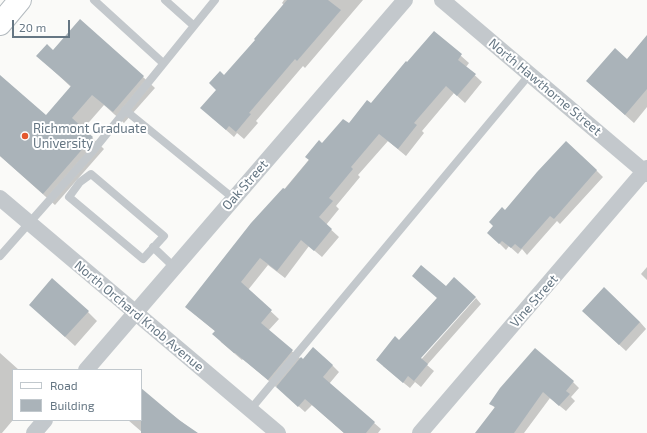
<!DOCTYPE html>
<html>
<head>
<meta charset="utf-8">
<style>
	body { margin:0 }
	#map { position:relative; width:647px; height:433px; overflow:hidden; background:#fafaf8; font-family:"Exo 2",sans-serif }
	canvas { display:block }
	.legend { position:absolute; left:12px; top:369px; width:130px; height:52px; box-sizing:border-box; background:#fff; border:1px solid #c1c8cd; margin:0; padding:5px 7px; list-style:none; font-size:12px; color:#657683 }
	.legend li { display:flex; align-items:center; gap:8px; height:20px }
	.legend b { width:20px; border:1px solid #c1c8cd }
	.scale { position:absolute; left:12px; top:20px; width:58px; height:18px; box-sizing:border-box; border:2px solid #657683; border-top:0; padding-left:5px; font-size:12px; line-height:14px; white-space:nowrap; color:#657683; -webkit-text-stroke:3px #fff; paint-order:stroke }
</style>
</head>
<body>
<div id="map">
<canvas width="647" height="433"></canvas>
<ul class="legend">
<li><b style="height:5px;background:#fff"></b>Road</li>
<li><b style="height:11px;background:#aab3b9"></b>Building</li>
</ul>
<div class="scale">20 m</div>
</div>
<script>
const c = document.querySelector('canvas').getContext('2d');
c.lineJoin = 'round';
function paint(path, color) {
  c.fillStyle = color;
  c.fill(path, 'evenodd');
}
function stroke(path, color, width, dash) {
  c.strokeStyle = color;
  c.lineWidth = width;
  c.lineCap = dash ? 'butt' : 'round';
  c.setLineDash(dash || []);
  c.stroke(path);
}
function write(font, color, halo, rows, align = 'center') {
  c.font = font + ' "Exo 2",sans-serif';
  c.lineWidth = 4;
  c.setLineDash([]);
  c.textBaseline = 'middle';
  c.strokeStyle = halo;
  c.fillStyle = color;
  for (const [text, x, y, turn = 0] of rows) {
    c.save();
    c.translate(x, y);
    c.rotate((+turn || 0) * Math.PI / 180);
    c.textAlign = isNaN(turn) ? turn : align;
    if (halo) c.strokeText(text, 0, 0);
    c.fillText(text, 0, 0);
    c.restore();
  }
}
const shadow = new Path2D(`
	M284 0H363L305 68 303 66 256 121 258 123 244 139 237 133 234 137 209 115 217 90 225 76 256 40 284 5 282 3Z
	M434 32 469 63 466 67 482 82 465 103 454 93 422 131 424 133 406 156 388 141 358 175 360 177 336 206 339 209 326 225 339 237 322 257 309 246 285 278 268 265 248 290 279 319 268 331 301 359 303 360 313 349 333 366 339 372 329 384 381 429 378 433H344L312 405 305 412 276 386V387L243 359 242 360 221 342 216 332 186 307 322 144 349 125 371 105Z
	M647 37V107L634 123 587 81 627 60Z
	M53 51 143 77 155 88 124 123 104 105 83 129 104 149 55 205 0 156V86L46 116 71 87 38 56Z
	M596 170 603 177 560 224 557 221 527 255 522 249 518 254 509 246 506 250 495 239 506 211Z
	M647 267V280L641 274Z
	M446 288 417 361 418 363 476 298 481 304 427 365 434 371 421 387 415 382 410 388 383 366 399 341Z
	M30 305 88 312 97 321 75 346Z
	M589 317 640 322 646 329 626 351Z
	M0 353 19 370H13V420L2 433H0Z
	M573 382 579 388 571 397 575 401 566 411 550 398 524 433H476L495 408 491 403Z
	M141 390 192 430 195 433H143L128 420H141Z`);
const building = new Path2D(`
	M287 0H328L341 10 297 61 295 59 249 113 251 114 236 132 229 126 226 130 200 108 216 90 209 83 220 71 224 75 255 40 254 39Z
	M80 19 144 76 113 112 92 95 72 118 93 137 43 194 0 156V75L46 115 71 86 36 56 47 44 53 50Z
	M434 31 462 54 458 60 476 74 457 96 446 86 414 123 417 125 398 149 379 134 351 167 353 169 329 198 333 201 319 217 332 229 314 251 301 240 277 271 260 258 241 282 272 310 261 323 293 350 268 380 235 353H234L212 334 215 331 185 307 251 223 283 188 285 189 309 160 305 157 319 140 322 143 343 119 349 123 367 100 371 103 406 61 407 62Z
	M647 35V89L625 115 586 81 615 48 627 59Z
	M566 141 597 170 554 219 550 216 521 249 515 244 511 248 502 241 499 244 487 233 493 226 489 222 502 207 505 210 537 172Z
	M421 265 446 286 454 277 476 297 421 358 428 364 414 381 408 376 403 383 376 360 395 336 399 340 437 298 412 276Z
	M52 278 89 311 65 337 29 305Z
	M604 287 640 322 619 345 582 311Z
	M313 347 333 365 323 377 375 422 366 433H344L305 399 298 407 276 387 301 357 303 359Z
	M535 348 574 381 566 391 570 394 559 406 543 392 514 433H475L495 407 489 404 500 388Z
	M141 388 179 420 198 433H141Z`);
const lane = new Path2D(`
	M94 0 163 63
	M165 0 193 25
	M125 110 233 198
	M91 174 164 236 143 259 69 197 80 182Z
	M153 247 174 267
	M0 256 92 152 215 0
	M250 410 530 74`);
const street = new Path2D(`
	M442 0 647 174
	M0 198 278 433
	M86 370 405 0
	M34 433 45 420
	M420 433 647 168`);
const secondary = new Path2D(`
	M0 24 20 0`);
const markers = [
	[25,136,4,"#e4572e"]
];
const streetNames = [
	["North Hawthorne Street",545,87,40],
	["Oak Street",245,185,-49],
	["Vine Street",534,301,-49],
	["North Orchard Knob Avenue",139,316,40]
];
const poiNames = [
	["Richmont Graduate",33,129],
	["University",33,144]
];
paint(shadow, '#0003');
paint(building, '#aab3b9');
stroke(secondary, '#b3babf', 24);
stroke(lane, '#c3c8cc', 8);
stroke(street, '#c3c8cc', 16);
stroke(secondary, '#fff', 22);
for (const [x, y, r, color] of markers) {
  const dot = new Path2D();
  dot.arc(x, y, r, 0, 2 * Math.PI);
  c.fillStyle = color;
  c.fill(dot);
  stroke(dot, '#fff', 1.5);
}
write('13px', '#657683', '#fff', streetNames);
write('13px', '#657683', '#fff', poiNames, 'left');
</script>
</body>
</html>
